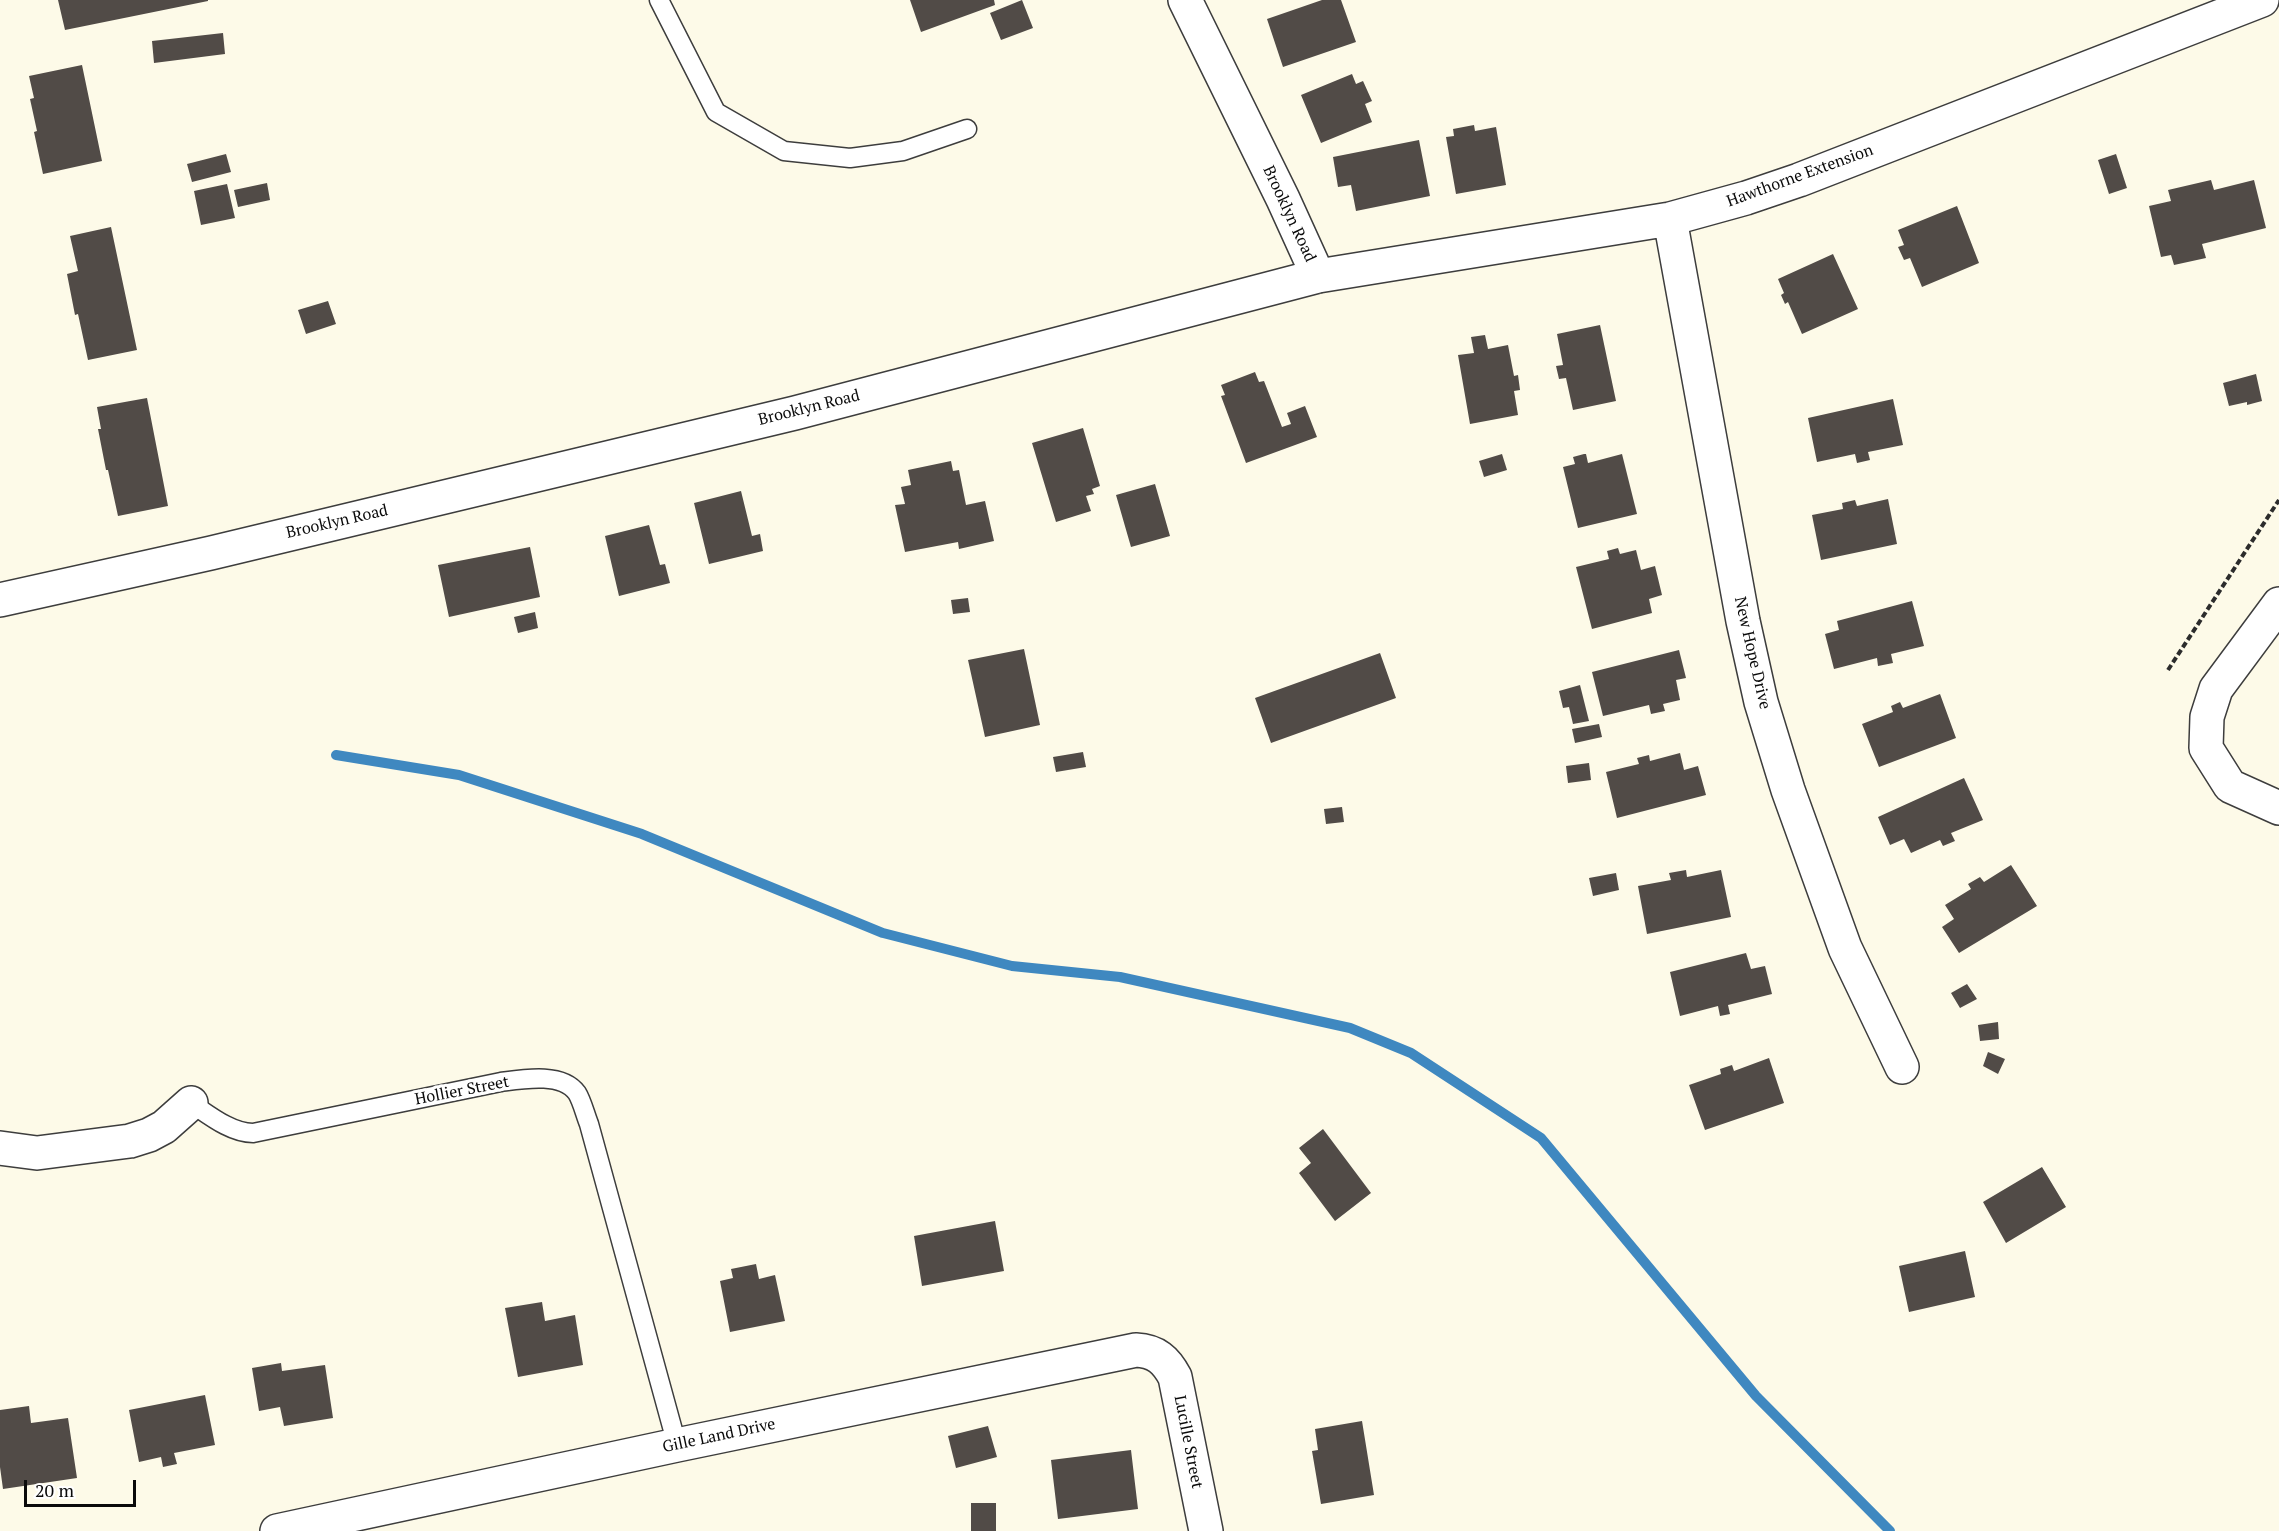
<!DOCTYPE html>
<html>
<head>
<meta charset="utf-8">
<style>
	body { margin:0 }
	#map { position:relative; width:2279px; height:1531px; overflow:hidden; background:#fdfae8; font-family:"PT Serif",serif }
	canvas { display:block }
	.scale { position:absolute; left:24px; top:1480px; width:112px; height:27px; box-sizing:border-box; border:3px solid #0a0a0a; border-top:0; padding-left:8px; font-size:18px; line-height:21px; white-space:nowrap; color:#0a0a0a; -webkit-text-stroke:4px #fff; paint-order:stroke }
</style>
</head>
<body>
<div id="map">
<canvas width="2279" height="1531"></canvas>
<div class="scale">20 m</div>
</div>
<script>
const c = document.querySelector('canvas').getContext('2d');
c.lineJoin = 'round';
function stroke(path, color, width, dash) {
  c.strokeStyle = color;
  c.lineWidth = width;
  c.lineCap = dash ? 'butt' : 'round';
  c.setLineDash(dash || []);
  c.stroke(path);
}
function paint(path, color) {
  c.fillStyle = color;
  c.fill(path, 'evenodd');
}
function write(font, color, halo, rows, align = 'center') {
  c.font = font + ' "PT Serif",serif';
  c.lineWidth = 6;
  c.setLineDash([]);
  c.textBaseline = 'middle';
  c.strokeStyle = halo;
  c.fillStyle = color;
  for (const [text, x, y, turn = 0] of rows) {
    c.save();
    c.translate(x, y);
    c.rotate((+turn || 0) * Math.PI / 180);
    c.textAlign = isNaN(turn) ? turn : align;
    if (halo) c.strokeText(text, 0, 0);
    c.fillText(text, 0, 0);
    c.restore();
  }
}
const stream = new Path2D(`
	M336 755 459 775 642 834 883 933 1012 966 1120 977 1350 1028 1411 1053 1541 1138 1756 1396 1890 1531`);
const building = new Path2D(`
	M58 0H208V1L65 30Z
	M910 0H994L995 5 921 32Z
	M1022 0 1033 28 1001 40 990 13Z
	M1322 0H1341L1356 42 1283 67 1267 19Z
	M223 33 225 54 154 63 152 41Z
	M82 65 102 161 43 174 34 132 37 131 30 99 34 98 29 76Z
	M1352 74 1356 84 1363 81 1372 101 1365 104 1372 122 1321 143 1301 95Z
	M1474 125 1475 131 1496 127 1506 185 1456 194 1446 137 1454 136 1453 129Z
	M1419 140 1430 196 1356 211 1351 185 1338 187 1333 157Z
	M226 154 231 172 192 182 187 164Z
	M2116 154 2127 188 2109 194 2098 160Z
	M2211 180 2214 190 2254 180 2266 228 2202 244 2206 258 2174 265 2171 255 2161 257 2149 206 2171 201 2168 190Z
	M267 183 270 200 238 207 234 190Z
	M227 184 235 218 201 225 194 191Z
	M1957 206 1979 263 1922 287 1910 258 1904 260 1898 247 1904 245 1898 230Z
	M111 227 137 350 88 360 78 314 75 315 67 274 78 271 70 236Z
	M1833 254 1858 309 1802 334 1788 302 1785 304 1781 295 1784 293 1778 279Z
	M328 301 336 324 306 334 298 310Z
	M1600 325 1616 401 1573 410 1566 378 1559 379 1556 366 1563 365 1557 334Z
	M1485 335 1488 349 1508 345 1514 376 1518 375 1520 390 1514 391 1518 415 1470 424 1458 355 1474 353 1471 337Z
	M1255 372 1259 382 1264 381 1282 427 1291 424 1287 413 1305 406 1317 437 1246 463 1221 396 1225 395 1221 385Z
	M2256 374 2262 401 2247 405V402L2229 406 2223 383Z
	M147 398 168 506 118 516 108 470H106L98 429H101L97 407Z
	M1893 399 1903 445 1868 452 1870 460 1857 463 1855 454 1817 462 1808 418Z
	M1083 428 1100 486 1092 489 1094 494 1086 496 1091 511 1056 522 1032 443Z
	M1502 454 1507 470 1484 477 1479 461Z
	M1584 454H1586L1588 463 1622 454 1637 514 1578 528 1563 467 1575 464 1573 457Z
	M951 461 953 471 959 470 966 505 985 501 994 541 959 549 958 542 905 552 895 505 905 504 901 487 911 485 908 470Z
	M1155 484 1170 536 1131 547 1116 495Z
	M741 491 752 536 760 534 763 551 709 564 694 503Z
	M1888 499 1897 544 1821 560 1812 515 1843 509 1842 503 1855 500 1857 506Z
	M649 525 660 565 665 564 670 583 619 596 605 536Z
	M530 547 540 597 449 617 438 565Z
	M1618 548 1620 554 1636 550 1641 570 1655 566 1662 595 1649 599 1652 613 1592 629 1576 567 1609 559 1607 551Z
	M968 598 970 612 953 614 951 600Z
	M1912 601 1924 646 1891 654 1893 663 1878 666 1877 658 1834 669 1825 634 1839 630 1837 621Z
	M535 612 538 628 518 633 514 617Z
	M1024 649 1040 725 985 737 968 660Z
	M1679 650 1686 678 1676 680 1680 700 1663 704 1665 711 1651 714 1649 705 1603 716 1592 672Z
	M1380 653 1396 698 1271 743 1255 698Z
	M1580 685 1589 721 1573 724 1569 707 1563 708 1559 691Z
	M1940 694 1956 738 1879 767 1862 724 1893 712 1891 706 1900 702 1903 708Z
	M1599 724 1602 737 1575 743 1572 729Z
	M1083 752 1086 767 1056 772 1053 757Z
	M1680 753 1684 770 1698 766 1706 795 1617 818 1606 772 1639 764 1637 758 1649 755 1650 761Z
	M1589 763 1591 780 1568 783 1566 766Z
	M1964 778 1983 820 1951 833 1955 841 1943 846 1940 840 1911 853 1904 839 1890 845 1878 817Z
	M1342 807 1344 822 1326 824 1324 809Z
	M2011 865 2037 906 1959 953 1942 927 1954 919 1945 905 1971 889 1968 884 1980 877 1984 882Z
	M1686 870 1687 877 1721 870 1731 917 1647 934 1638 886 1671 880 1669 873Z
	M1616 873 1619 890 1593 896 1589 878Z
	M1746 953 1751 969 1765 966 1772 994 1728 1005 1730 1014 1720 1016 1718 1006 1680 1016 1670 972Z
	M1967 984 1977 999 1960 1008 1951 993Z
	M1998 1022 1999 1039 1980 1041 1978 1025Z
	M1988 1052 2005 1059 1998 1074 1983 1066Z
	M1769 1058 1784 1103 1705 1130 1689 1085 1721 1074 1720 1069 1732 1065 1734 1071Z
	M1323 1129 1371 1193 1335 1221 1299 1173 1311 1163 1299 1148Z
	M2042 1167 2066 1207 2006 1243 1983 1202Z
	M995 1221 1004 1271 922 1286 914 1236Z
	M1965 1251 1975 1297 1909 1312 1899 1266Z
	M756 1264 759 1279 775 1275 785 1321 730 1332 720 1281 733 1278 731 1269Z
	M542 1302 545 1321 575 1315 583 1365 518 1377 505 1308Z
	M281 1363 282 1371 325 1365 333 1418 284 1426 280 1407 259 1411 252 1368Z
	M205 1395 215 1445 174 1453 177 1464 163 1467 161 1457 139 1462 129 1410Z
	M29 1406 31 1423 68 1418 77 1478 3 1489 0 1467V1410Z
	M1362 1421 1374 1495 1321 1504 1312 1451 1318 1450 1315 1429Z
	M988 1426 997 1457 956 1468 948 1436Z
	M1131 1450 1138 1509 1058 1519 1051 1460Z
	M971 1503H996V1531H971Z`);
const path = new Path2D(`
	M2168 670 2279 500`);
const service = new Path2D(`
	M659 0 716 112 784 151 850 158 903 151 967 129
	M191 1103C209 1115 231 1133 253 1133L501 1082C523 1079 562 1072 577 1093 582 1101 585 1114 589 1124L677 1445`);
const minor = new Path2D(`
	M1185 0 1283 199 1318 276
	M1670 219 1743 621 1761 702 1788 790 1845 948 1902 1067
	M0 600 211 553 795 413 1318 276 1670 219 1746 198 1799 180 2262 0
	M2279 604 2216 689 2207 717 2206 748 2230 786 2279 808
	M0 1148 37 1153 130 1141 149 1135 164 1127 191 1103
	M277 1531 677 1445 1136 1350C1156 1351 1166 1360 1175 1377L1206 1531`);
const streetNames = [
	["Hawthorne Extension",1800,176,-20],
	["Brooklyn Road",1289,214,65],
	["Brooklyn Road",809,408,-14],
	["Brooklyn Road",337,522,-13],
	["New Hope Drive",1752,653,77],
	["Hollier Street",462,1091,-11],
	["Gille Land Drive",719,1436,-12],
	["Lucille Street",1188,1442,79]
];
stroke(stream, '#3f88c0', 10);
paint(building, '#514b47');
stroke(service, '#3d3d3d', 21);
stroke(minor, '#3d3d3d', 36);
stroke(path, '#2c2c2c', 4, [6, 3]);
stroke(service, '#fff', 18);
stroke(minor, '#fff', 33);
write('16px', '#0a0a0a', '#fff', streetNames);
</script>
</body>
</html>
